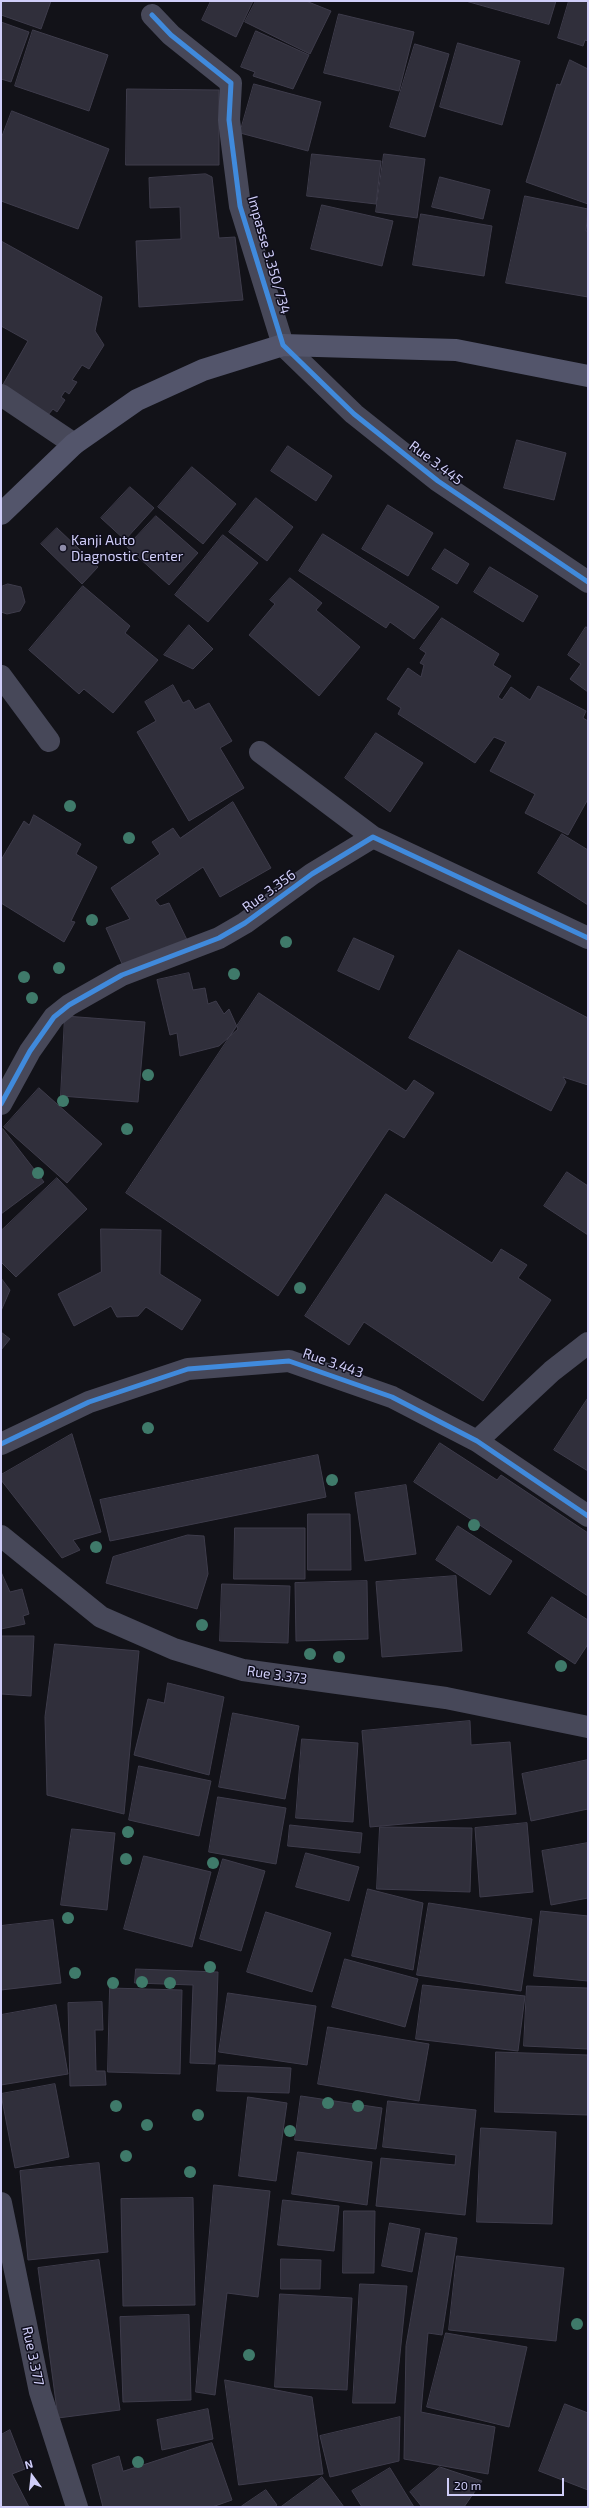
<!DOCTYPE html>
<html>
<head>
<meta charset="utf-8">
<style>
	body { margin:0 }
	#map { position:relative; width:589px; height:2508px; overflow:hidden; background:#121218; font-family:"Exo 2",sans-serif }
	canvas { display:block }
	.frame { position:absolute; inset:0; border:2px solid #d0cef9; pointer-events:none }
	.north { position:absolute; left:12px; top:2456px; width:40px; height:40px; -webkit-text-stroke:3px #0f0e1c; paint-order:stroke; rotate:345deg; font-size:11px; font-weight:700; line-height:16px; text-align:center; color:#d0cef9 }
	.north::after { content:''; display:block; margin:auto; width:14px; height:18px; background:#d0cef9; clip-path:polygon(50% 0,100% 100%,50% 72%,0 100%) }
	.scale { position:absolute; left:447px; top:2478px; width:117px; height:18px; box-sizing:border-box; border:2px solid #d0cef9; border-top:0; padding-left:5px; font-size:12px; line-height:14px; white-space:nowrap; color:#d0cef9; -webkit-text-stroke:3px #0f0e1c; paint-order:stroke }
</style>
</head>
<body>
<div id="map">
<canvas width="589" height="2508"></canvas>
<div class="frame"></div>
<div class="north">N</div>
<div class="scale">20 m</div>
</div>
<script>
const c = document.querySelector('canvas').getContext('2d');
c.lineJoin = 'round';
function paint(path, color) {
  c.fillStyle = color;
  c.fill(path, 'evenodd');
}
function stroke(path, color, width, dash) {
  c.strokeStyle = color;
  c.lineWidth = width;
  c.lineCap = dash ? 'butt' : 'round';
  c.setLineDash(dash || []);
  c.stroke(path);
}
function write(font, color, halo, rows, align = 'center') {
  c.font = font + ' "Exo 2",sans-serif';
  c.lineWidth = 3;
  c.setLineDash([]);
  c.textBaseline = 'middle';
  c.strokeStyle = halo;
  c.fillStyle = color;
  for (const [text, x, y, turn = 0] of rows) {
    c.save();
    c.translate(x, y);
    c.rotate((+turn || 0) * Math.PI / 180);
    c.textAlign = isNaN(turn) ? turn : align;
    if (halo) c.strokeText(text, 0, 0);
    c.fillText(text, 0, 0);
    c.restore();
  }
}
const building = new Path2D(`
	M1 1H51L41 29 1 15Z
	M211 1H253L236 37 202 20Z
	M256 1H306L331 11 310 54 245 22Z
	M466 1H556L549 24Z
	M569 1H588V41L585 40 583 46 558 38Z
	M339 14 414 32 399 91 324 73Z
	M1 22 29 32 11 82 1 79Z
	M33 30 108 55 89 111 15 86Z
	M256 31 309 55 293 89 253 76 255 72 241 67Z
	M458 43 520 61 502 125 440 107Z
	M415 44 449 54 425 137 390 127Z
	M570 60 588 69V204L526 182 557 84 560 85Z
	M254 84 321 102 308 151 240 133Z
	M127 89 219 90V165H126Z
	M12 111 109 149 78 229 1 201V139Z
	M312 154 381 161 376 204 307 196Z
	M384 154 425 159 417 218 376 212Z
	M206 174 212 177 219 238 235 237 243 300 139 307 136 241 181 239 180 207 150 208 149 178Z
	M440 177 490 190 483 219 432 207Z
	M525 196 588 209 586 231H588V297L506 283Z
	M322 205 393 221 382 266 311 249Z
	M421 214 492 226 484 276 413 265Z
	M1 241 102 297 95 331 104 345 89 369 82 365 72 380 77 382 69 394 65 391 61 397 65 400 57 412 53 409 48 415 1 388 28 341 1 326Z
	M517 440 566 453 554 500 504 488Z
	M288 446 332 476 316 501 271 471Z
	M192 467 236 504 203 544 158 507Z
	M130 487 154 508 125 540 101 518Z
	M256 498 293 527 267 561 229 532Z
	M388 505 433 533 408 576 362 549Z
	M156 516 198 553 169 585 127 547Z
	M57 528 98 567 82 584 41 544Z
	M323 534 439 607 414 639 390 622 386 628 299 571Z
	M223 535 258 563 208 622 175 595Z
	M445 549 469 564 457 584 432 569Z
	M490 567 538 596 523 622 474 592Z
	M290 578 322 603 316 610 360 647 319 696 249 635 275 604 270 600Z
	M8 584 21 587 25 602 20 611 7 614 1 612V587Z
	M83 586 130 626 125 633 158 660 113 713 84 689 79 694 29 650Z
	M442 618 499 654 493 665 511 676 498 697 502 700 511 687 530 700 538 686 586 711 583 718 588 721V799L568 835 525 813 535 794 490 771 506 742 494 737 475 763 398 714 401 708 387 699 408 668 421 677 424 665 420 663 426 653 420 649Z
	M189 625 213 649 193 669 164 655Z
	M586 627 588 628V692L570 679 581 664 568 655Z
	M173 685 183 703 189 700 195 710 209 703 232 741 220 748 244 788 189 821 137 732 156 721 145 702Z
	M376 733 423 763 390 812 345 778Z
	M233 802 271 868 220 897 203 867 155 900 160 906 169 903 189 944 123 966 106 928 130 919 111 888 160 854 152 842 173 828 180 838Z
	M34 815 81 844 76 854 97 867 71 921 75 922 64 942 1 903V860L24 821 29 825Z
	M562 834 588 850V905L538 873Z
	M354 938 394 956 379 990 338 971Z
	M459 950 588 1018V1085L563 1077 566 1082 551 1111 409 1038Z
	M189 973 193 990 205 988 208 1004 216 1001 224 1014 229 1009 238 1029 219 1046 180 1056 177 1033 170 1035 157 980Z
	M259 993 406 1091 414 1080 434 1093 404 1138 389 1129 278 1296 126 1193Z
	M65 1016 145 1022 138 1102 61 1096Z
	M39 1088 102 1144 67 1183 4 1127Z
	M3 1129 44 1182 1 1214V1130Z
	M567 1172 588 1186V1235L544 1206Z
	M57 1178 87 1209 16 1277 1 1262V1231Z
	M386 1194 492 1263 501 1249 527 1265 518 1278 551 1300 483 1401 364 1322 349 1345 305 1316Z
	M101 1229 161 1230 160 1274 201 1300 182 1330 146 1307 138 1316 117 1317 111 1306 74 1326 58 1294 101 1272Z
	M1 1278 10 1290 1 1311Z
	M1 1332 10 1339 1 1350Z
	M588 1398V1471L554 1450Z
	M72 1434 101 1532 73 1540 80 1550 62 1558 1 1480V1475Z
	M440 1443 497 1480 501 1475 588 1533V1596L414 1482Z
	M318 1455 326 1497 110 1541 100 1500Z
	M406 1485 416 1554 365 1561 355 1493Z
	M308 1514H350L351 1570H308Z
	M458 1526 512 1561 490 1595 436 1560Z
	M235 1528H305V1579H234Z
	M188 1535 204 1536 208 1574 197 1609 106 1583 113 1557Z
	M1 1572 10 1592 22 1589 29 1614 23 1616 25 1624 1 1629Z
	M456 1576 462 1651 382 1657 376 1582Z
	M367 1581 368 1639 296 1641 295 1583Z
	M222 1584 290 1586 288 1643 220 1641Z
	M552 1597 588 1620V1644L575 1664 528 1633Z
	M1 1636H34L31 1696 1 1694Z
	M55 1644 139 1651 124 1814 47 1795 45 1717Z
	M168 1683 224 1697 209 1775 134 1755 148 1699 164 1703Z
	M233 1713 299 1726 285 1799 219 1787Z
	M470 1721 471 1745 510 1742 516 1814 370 1827 362 1731Z
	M302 1739 358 1743 353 1822 296 1818Z
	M588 1760V1809L531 1821 522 1774Z
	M139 1766 211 1781 199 1836 129 1820Z
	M218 1797 286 1808 276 1864 209 1852Z
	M527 1823 533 1892 480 1897 475 1828Z
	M290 1825 362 1833 360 1853 288 1846Z
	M380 1827 472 1828 470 1892 377 1889Z
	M72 1829 115 1833 107 1910 61 1905Z
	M588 1843V1898L551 1905 542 1851Z
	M306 1853 359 1867 349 1901 296 1887Z
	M144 1856 211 1872 192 1947 124 1929Z
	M223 1859 265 1871 241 1951 200 1939Z
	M368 1889 423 1903 413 1970 352 1956Z
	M429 1903 532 1919 521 1991 417 1975Z
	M541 1911 588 1916V1981L534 1976Z
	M266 1912 331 1933 312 1992 247 1972Z
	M53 1920 61 1983 1 1990V1926Z
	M345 1959 418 1979 405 2027 332 2007Z
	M136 1969 218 1972 215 2064 190 2063 193 1985 135 1983Z
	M423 1985 525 1996 518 2051 416 2039Z
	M527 1986 588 1988V2049L524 2046Z
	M110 1988 182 1990 180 2074 108 2072Z
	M228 1993 316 2006 307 2065 219 2052Z
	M102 2002 103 2030H95L96 2071H105L106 2085 70 2086 68 2003Z
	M56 2005 68 2074 1 2085V2015Z
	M328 2027 429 2044 419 2101 318 2084Z
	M496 2052 588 2055V2115L495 2112Z
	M219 2065 291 2068 289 2093 217 2091Z
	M55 2084 69 2157 15 2168 1 2094Z
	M301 2096 382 2108 376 2149 295 2140Z
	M248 2097 287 2103 276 2181 239 2176Z
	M388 2101 476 2110 465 2215 376 2206 381 2158 455 2165 456 2155 383 2147Z
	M481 2128 556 2132 552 2224 477 2222Z
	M298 2152 372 2162 367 2205 292 2194Z
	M99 2163 108 2252 28 2260 20 2171Z
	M214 2185 270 2191 258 2297 227 2293 215 2395 196 2392Z
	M193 2198 195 2305 123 2306 121 2199Z
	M283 2200 339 2206 334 2251 278 2245Z
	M344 2211H375L374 2273H343Z
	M390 2223 420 2229 412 2272 382 2266Z
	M426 2233 457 2238 442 2335 428 2333 421 2412 495 2427 488 2474 404 2459 406 2346Z
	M457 2256 564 2268 556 2341 449 2330Z
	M281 2259 321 2260 320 2289H281Z
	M99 2260 120 2410 58 2418 38 2268Z
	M360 2284 407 2286 395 2403H353Z
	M280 2294 352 2298 347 2390 275 2387Z
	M189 2315 191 2400 123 2402 120 2317Z
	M446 2333 527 2347 509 2427 427 2407Z
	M225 2380 312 2397 323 2474 239 2485Z
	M565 2404 588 2413V2490L539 2471Z
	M208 2409 213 2439 162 2450 157 2420Z
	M400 2417 399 2461 330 2477 320 2436Z
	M10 2430 25 2469 12 2474 29 2507H1V2435Z
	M212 2443 232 2500 212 2507H103L92 2465 119 2456 123 2471Z
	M440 2467 482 2481 464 2507H422L410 2492Z
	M390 2468 414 2507H362L352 2491Z
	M322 2477 344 2507H281Z
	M266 2490 277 2505 274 2507 242 2506Z`);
const lane = new Path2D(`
	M1 676 49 741`);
const street = new Path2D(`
	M152 15 171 35 231 83 229 120 240 206 283 345 354 414 438 481 588 582
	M1 395 74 444
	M260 752 373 837
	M1 1104 30 1051 54 1017 69 1005 122 975 219 938 245 923 312 874 373 837 588 938
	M477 1441 552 1371 588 1343
	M1 1444 89 1402 188 1369 289 1361 392 1397 477 1441 588 1516
	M1 1536 101 1617 174 1649 243 1670 446 1698 588 1727
	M1 2203 40 2392 77 2507`);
const secondary = new Path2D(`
	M1 514 74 444 137 400 203 370 283 345 456 350 588 376`);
const cycleway = new Path2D(`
	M152 15 171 35 231 83 229 120 240 206 283 345 354 414 438 481 588 582
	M1 1104 30 1051 54 1017 69 1005 122 975 219 938 245 923 312 874 373 837 588 938
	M1 1444 89 1402 188 1369 289 1361 392 1397 477 1441 588 1516`);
const trees = [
	[70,806],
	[129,838],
	[92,920],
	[286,942],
	[59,968],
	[234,974],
	[24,977],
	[32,998],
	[148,1075],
	[63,1101],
	[127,1129],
	[38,1173],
	[300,1288],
	[148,1428],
	[332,1480],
	[474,1525],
	[96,1547],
	[202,1625],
	[310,1654],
	[339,1657],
	[561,1666],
	[128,1832],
	[126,1859],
	[213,1863],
	[68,1918],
	[210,1967],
	[75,1973],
	[142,1982],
	[113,1983],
	[170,1983],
	[328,2103],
	[116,2106],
	[358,2106],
	[198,2115],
	[147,2125],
	[290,2131],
	[126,2156],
	[190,2172],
	[577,2324],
	[249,2355],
	[138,2462]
];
const markers = [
	[63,548,4,"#8e8caa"]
];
const streetNames = [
	["Impasse 3.350/734",269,255,74],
	["Rue 3.445",436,463,37],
	["Rue 3.356",269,891,-36],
	["Rue 3.443",333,1363,19],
	["Rue 3.373",277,1675,8],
	["Rue 3.377",33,2356,78]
];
const poiNames = [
	["Kanji Auto",71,540],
	["Diagnostic Center",71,556]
];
paint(building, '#302f3b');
stroke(building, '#3e3c4b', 1);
stroke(lane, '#474859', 22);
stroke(street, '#474859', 22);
stroke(secondary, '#53556b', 22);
stroke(cycleway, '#408adc', 5);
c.fillStyle = '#3f7a6a';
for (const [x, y] of trees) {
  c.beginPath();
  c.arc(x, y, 6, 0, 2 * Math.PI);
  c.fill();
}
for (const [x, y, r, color] of markers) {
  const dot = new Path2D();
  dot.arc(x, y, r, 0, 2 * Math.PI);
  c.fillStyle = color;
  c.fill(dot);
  stroke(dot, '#0f0e1c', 1.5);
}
write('14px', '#d0cef9', '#0f0e1c', streetNames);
write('14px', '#d0cef9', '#0f0e1c', poiNames, 'left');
</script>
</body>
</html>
